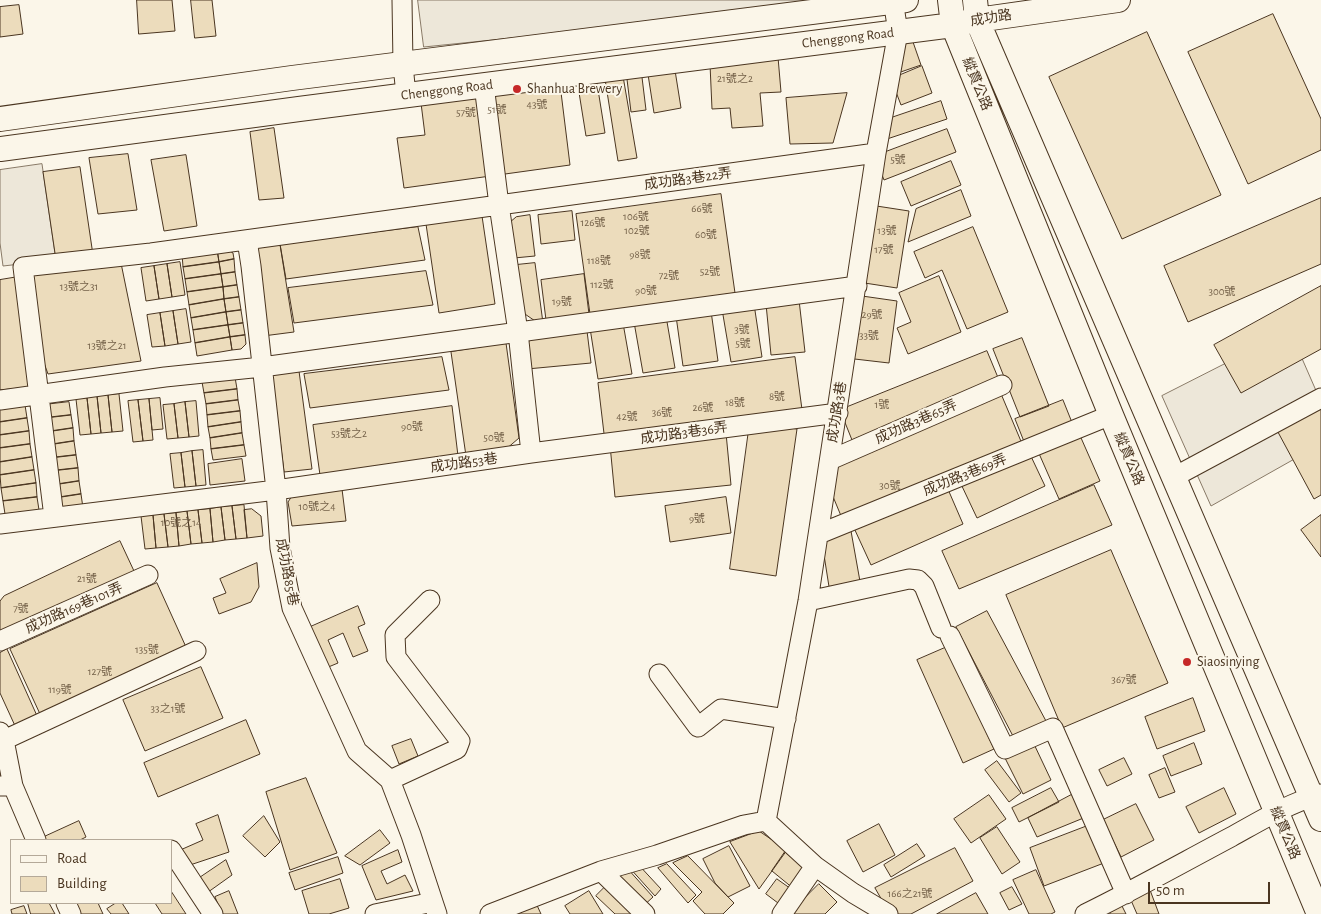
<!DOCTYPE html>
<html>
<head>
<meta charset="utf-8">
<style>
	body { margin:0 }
	#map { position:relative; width:1321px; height:914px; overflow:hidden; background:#fbf6e9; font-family:"Alegreya Sans",sans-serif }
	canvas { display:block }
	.legend { position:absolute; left:10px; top:839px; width:162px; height:65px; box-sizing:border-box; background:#fbf6e9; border:1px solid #b4a999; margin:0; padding:6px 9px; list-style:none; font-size:15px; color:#4a3520 }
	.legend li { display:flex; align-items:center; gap:10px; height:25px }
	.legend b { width:25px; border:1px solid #b4a999 }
	.scale { position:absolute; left:1148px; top:882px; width:122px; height:22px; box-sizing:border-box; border:2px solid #4a3520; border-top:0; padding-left:6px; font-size:15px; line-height:18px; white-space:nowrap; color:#4a3520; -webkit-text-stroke:4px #fbf6e9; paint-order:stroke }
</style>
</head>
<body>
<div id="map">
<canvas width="1321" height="914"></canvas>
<ul class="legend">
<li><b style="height:6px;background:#fbf6e9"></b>Road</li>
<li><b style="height:14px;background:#ecdcbc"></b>Building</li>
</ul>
<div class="scale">50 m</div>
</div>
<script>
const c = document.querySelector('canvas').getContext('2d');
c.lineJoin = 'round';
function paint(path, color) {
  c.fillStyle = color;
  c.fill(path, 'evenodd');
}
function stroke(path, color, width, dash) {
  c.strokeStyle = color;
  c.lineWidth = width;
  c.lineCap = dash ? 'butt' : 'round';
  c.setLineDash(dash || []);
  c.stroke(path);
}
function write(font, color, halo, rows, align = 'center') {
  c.font = font + ' "Alegreya Sans","Noto Sans TC",sans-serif';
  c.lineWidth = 4;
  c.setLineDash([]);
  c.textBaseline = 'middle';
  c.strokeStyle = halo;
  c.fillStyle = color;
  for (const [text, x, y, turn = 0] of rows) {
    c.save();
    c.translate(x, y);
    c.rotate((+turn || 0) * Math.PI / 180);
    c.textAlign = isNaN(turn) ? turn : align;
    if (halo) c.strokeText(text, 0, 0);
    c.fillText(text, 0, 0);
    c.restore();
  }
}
const parking = new Path2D(`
	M418 0H881L424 47Z
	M42 164 56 260 3 266 0 243V170Z
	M1290 331 1321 402V444L1211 506 1162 396Z`);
const building = new Path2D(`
	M137 0H172L175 31 139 34Z
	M191 0H212L216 36 195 38Z
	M19 5 23 34 0 37V7Z
	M1273 14 1321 119V150L1248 184 1188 52Z
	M1147 32 1221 195 1122 239 1049 77Z
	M913 42 921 65 892 75 900 43Z
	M778 57 781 92 760 93 763 126 732 128 730 108 712 109 710 64Z
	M674 64 681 108 654 113 647 68Z
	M922 66 932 93 901 105 891 79Z
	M641 69 646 110 631 112 626 71Z
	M559 76 570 165 404 188 397 138 425 135 420 95Z
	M623 76 637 158 618 161 605 79Z
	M596 77 605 133 586 136 577 80Z
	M847 93 833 143 790 144 786 98Z
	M941 101 947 119 878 142 882 121Z
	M274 128 284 198 259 200 250 132Z
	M947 129 956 152 884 180 875 156Z
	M128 154 137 210 98 214 89 158Z
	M186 155 197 226 164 231 151 160Z
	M951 161 961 185 911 206 901 182Z
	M80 167 93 255 56 260 43 172Z
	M961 190 971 216 908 242 916 209Z
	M721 194 735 293 590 314 576 214Z
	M1321 198V264L1188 322 1164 266Z
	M870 205 909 211 897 288 858 282Z
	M572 211 575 240 541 244 538 215Z
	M530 215 535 256 514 258 509 223 516 217Z
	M482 216 495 304 439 313 426 224Z
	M418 227 425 260 286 279 280 244Z
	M973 227 1008 312 967 329 942 270 925 278 914 252Z
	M278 232 294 332 263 336 248 237Z
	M225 248 233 253 234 259 219 262 217 249Z
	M217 249 219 262 183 267 182 254Z
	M234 259 235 272 221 274 219 262Z
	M180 262 185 295 172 297 167 264Z
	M219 262 221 274 185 279 183 267Z
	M121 263 141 361 48 374 44 363 33 273Z
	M535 263 543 323H538L522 312 516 265Z
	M167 264 172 297 159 299 154 266Z
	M154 266 159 299 146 301 141 268Z
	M426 271 433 305 294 323 288 288Z
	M235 272 237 285 223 287 221 274Z
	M221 274 223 287 187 292 185 279Z
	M584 274 589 314 546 320 541 280Z
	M939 276 961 332 908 354 897 328 911 322 899 293Z
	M18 277 30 387 0 390V280Z
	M237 285 239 297 224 299 223 287Z
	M1321 286V349L1241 393 1214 345Z
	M223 287 224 299 189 305 187 292Z
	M855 295 897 301 889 363 846 358Z
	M239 297 241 310 226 312 224 299Z
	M224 299 226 312 191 318 189 305Z
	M799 300 805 352 771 355 766 304Z
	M754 304 762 357 731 362 722 309Z
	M186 309 191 342 178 344 173 311Z
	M241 310 243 323 228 325 226 312Z
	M173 311 178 344 165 346 160 313Z
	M711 311 718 361 683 366 676 316Z
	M226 312 228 325 193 330 191 318Z
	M160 313 165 346 152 347 147 315Z
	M666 316 675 368 643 373 634 322Z
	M243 323 245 335 230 337 228 325Z
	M623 323 632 374 598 379 590 328Z
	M228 325 230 337 195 343 193 330Z
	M587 331 591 363 527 369 525 346 533 337Z
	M245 335 246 344 241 349 232 350 230 337Z
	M230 337 232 350 197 356 195 343Z
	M1022 338 1049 406 1020 417 993 349Z
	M506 343 519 438 505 450 466 456 451 352Z
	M987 351 999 380 852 440 840 410Z
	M442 357 449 390 310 408 304 374Z
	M795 357 803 417 605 442 598 383Z
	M299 371 312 469 284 472 272 375Z
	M235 377 237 389 204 393 202 382Z
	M237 389 238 400 206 404 204 393Z
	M999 389 1023 446 844 523 829 487 835 460Z
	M119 394 123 431 112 432 108 395Z
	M1321 394V495L1314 499 1272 421Z
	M108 395 112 432 101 433 97 396Z
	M97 396 101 433 91 434 87 398Z
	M87 398 91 434 80 435 76 399Z
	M160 398 163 429 152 430 149 399Z
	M149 399 153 440 143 441 138 400Z
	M138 400 143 441 133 442 128 401Z
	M238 400 240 411 207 415 206 404Z
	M1063 400 1073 425 1025 444 1015 419Z
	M196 401 199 436 189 437 185 402Z
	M69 402 71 415 45 418 43 405Z
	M185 402 189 437 178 438 174 404Z
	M174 404 178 438 167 439 163 405Z
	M25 405 27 418 0 422V408Z
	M452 406 458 456 320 475 313 425Z
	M240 411 241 422 208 427 207 415Z
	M71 415 73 428 46 432 45 418Z
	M27 418 29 431 0 435V422Z
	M241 422 242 433 210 438 208 427Z
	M750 422 797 429 776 576 730 569Z
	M73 428 74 441 48 445 46 432Z
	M29 431 30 444 0 448V435Z
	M1078 431 1100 481 1059 499 1037 449Z
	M242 433 244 445 211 449 210 438Z
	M726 433 731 485 615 497 610 445Z
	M74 441 76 455 50 458 48 445Z
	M30 444 32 457 0 462V448Z
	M244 445 246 456 213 460 211 449Z
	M203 450 206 485 196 486 192 451Z
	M1028 450 1045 486 977 518 960 482Z
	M192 451 196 486 185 487 181 453Z
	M181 453 185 487 174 488 170 454Z
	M76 455 78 468 51 471 50 458Z
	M32 457 34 470 0 475V462Z
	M242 459 245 481 210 485 208 464Z
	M78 468 79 481 53 485 51 471Z
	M34 470 36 483 1 488 0 475Z
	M79 481 81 494 55 498 53 485Z
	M36 483 37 497 3 501 1 488Z
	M1094 485 1112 525 959 589 942 551Z
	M947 487 963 524 871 565 854 528Z
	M342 489 346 521 292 526 288 502 294 493Z
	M81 494 83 508 56 511 55 498Z
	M37 497 39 510 5 514 3 501Z
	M726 497 731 533 670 542 665 506Z
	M244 505 247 538 236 539 232 506Z
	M232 506 236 539 225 540 221 507Z
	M221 507 225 540 213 542 210 509Z
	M210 509 213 542 202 543 198 510Z
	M252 509 261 516 263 536 247 538 244 510Z
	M198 510 202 543 191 544 187 511Z
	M187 511 191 544 179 546 176 513Z
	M176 513 179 546 168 547 164 514Z
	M164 514 168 547 156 548 153 515Z
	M153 515 156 548 145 549 141 516Z
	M1321 515V557L1301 530Z
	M851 531 861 587 830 593 821 536Z
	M120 541 134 571 0 635V601L4 596Z
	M1111 550 1168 683 1062 728 1006 595Z
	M257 563 259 587 251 602 219 614 213 598 226 593 220 579Z
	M157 583 186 647 40 714 10 649Z
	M358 606 365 624 358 627 368 651 353 657 343 633 328 640 338 663 326 668 299 632Z
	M987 611 1046 721 1014 738 956 627Z
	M947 647 994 749 963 763 917 660Z
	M7 649 38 718 16 728 0 693V653Z
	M201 667 223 718 145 751 123 700Z
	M1193 698 1205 731 1157 749 1145 717Z
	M246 720 260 754 158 797 144 763Z
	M411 739 418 756 399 764 392 746Z
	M1033 742 1051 780 1023 794 1004 756Z
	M1194 743 1202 764 1171 776 1163 756Z
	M1124 758 1132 774 1107 786 1099 770Z
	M997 761 1021 793 1009 802 985 770Z
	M1165 768 1175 792 1159 798 1149 775Z
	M306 778 337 853 290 870 266 792Z
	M1051 788 1059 802 1019 822 1012 808Z
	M1224 788 1236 814 1199 833 1186 807Z
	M1075 793 1086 817 1037 837 1028 818Z
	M989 795 1006 819 971 843 954 819Z
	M1136 804 1154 840 1121 857 1103 820Z
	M218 815 229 852 184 867 178 851 203 840 196 824Z
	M264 816 280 842 265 857 243 836Z
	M79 821 86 837 80 840H46L44 837Z
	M879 824 895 855 863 872 847 841Z
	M1090 825 1104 863 1044 886 1030 848Z
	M997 827 1020 862 1002 874 980 838Z
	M380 830 390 843 360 865 345 856Z
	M759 831 787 850 759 889 730 842Z
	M917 844 925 856 891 877 884 865Z
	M729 846 750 886 728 897 715 883 703 859Z
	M955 848 973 881 911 914H898L887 909 875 888Z
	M398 850 402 862 381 871 387 884 405 875 413 891 376 900 362 866Z
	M785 852 808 871 794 889 772 871Z
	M688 856 734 903 723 914H705L693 901 702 892 673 863Z
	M338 857 343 873 295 890 289 873Z
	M226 860 232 875 204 895 195 881Z
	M636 862 661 889 655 896 628 866Z
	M667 864 696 895 688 903 658 868Z
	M627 868 653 897 641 908 611 874Z
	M1036 870 1055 912 1051 914H1029L1013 880Z
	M340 879 349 908 329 914H309L302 891Z
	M777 879 794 891 782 906 766 894Z
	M608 884 632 914H615L596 896Z
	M819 884 837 902 825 914H789Z
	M1012 887 1022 904 1009 910 1000 893Z
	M1150 890 1159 914H1137L1130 898Z
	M171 891 186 914H162L155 903H171Z
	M229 891 238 914H222L215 897Z
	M589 891 603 914H570L565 906Z
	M976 893 988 914H937Z
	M535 901 541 914H506Z
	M28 903H49L55 914H31Z
	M64 903H98L103 914H69Z
	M116 903H122L129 914H111L107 909Z
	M1121 904 1126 914H1110L1109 911Z
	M24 906 27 914H12L11 910Z`);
const minor = new Path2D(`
	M402 0 403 65 406 95
	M484 85 499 205 518 332 531 453
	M247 240 251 266 276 490 280 548 292 608 357 751 390 780
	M0 400 165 377 262 367 857 286
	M830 460 1002 385
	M1174 477 1321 398
	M54 517 23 267 151 253 876 153
	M0 524 276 490 531 453 838 413
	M819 534 1111 415
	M430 600 395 635 396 657 460 741 457 749 390 780 411 835 433 902
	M808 601 909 579 918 580 924 586 941 628
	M950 636 1005 749 1053 728 1126 894
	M0 641 148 575
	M659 674 698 727 721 709 786 719
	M0 732 4 740 13 786
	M4 740 196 651
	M0 786H13L36 840
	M766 821 808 601 876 153 898 32 893 0
	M766 821 815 866 853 893 888 914
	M171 850 213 914
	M601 871 645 914
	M66 903 71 914
	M375 914 433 902 437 914
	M490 914 601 871 657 855 744 825 766 821
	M782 914 815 866
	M1085 914C1134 890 1182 863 1231 837 1260 821 1289 803 1321 794`);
const major = new Path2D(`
	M950 0 953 25 1111 415 1319 914
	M975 0 977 20 1321 819
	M0 119 292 78 906 0
	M0 149 299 109 953 25 977 20 1118 0`);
const markers = [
	[517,89,5,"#c62828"],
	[1187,662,5,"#c62828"]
];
const numberNames = [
	["21號之2",735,79],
	["43號",537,105],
	["51號",497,110],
	["57號",466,113],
	["5號",898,160],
	["66號",702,209],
	["106號",636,217],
	["126號",593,223],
	["102號",637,231],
	["13號",887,231],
	["60號",706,235],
	["17號",884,250],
	["98號",640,255],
	["118號",599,261],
	["52號",710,272],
	["72號",669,276],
	["112號",602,285],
	["13號之31",79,287],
	["90號",646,291],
	["300號",1222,292],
	["19號",562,302],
	["29號",872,315],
	["3號",742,330],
	["33號",869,336],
	["5號",743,344],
	["13號之21",107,346],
	["8號",777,397],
	["18號",735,403],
	["1號",882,405],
	["26號",703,408],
	["36號",662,413],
	["42號",627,417],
	["90號",412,427],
	["53號之2",349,434],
	["50號",494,438],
	["30號",890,486],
	["10號之4",317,507],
	["9號",697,519],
	["10號之14",181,523],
	["21號",87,579],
	["7號",21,609],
	["135號",147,650],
	["127號",100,672],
	["367號",1124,680],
	["119號",60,690],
	["33之1號",168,709],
	["166之21號",910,894]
];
const streetNames = [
	["成功路",991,18,-9],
	["Chenggong Road",848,38,-7],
	["縱貫公路",977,84,68],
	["Chenggong Road",447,90,-7],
	["成功路3巷22弄",688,179,-8],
	["成功路3巷",837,412,-81],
	["成功路3巷65弄",916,422,-24],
	["成功路3巷36弄",684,433,-8],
	["縱貫公路",1129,459,67],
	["成功路53巷",464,463,-8],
	["成功路3巷69弄",965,475,-22],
	["成功路85巷",287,572,79],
	["成功路169巷101弄",74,608,-24],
	["縱貫公路",1285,833,67]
];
const poiNames = [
	["Shanhua Brewery",527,89],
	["Siaosinying",1197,662]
];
paint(parking, '#ede7d9');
stroke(parking, '#887966', 1);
paint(building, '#ecdcbc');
stroke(building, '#4a3520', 1);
stroke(minor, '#4a3520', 21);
stroke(major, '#4a3520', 26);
stroke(minor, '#fbf6e9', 19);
stroke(major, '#fbf6e9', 24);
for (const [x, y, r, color] of markers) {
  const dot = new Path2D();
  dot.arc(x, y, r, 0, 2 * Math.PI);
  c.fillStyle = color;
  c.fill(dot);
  stroke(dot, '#fbf6e9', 2);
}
write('11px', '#725f47', null, numberNames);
write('14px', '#4a3520', '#fbf6e9', streetNames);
write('14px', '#4a3520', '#fbf6e9', poiNames, 'left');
</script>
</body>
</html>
